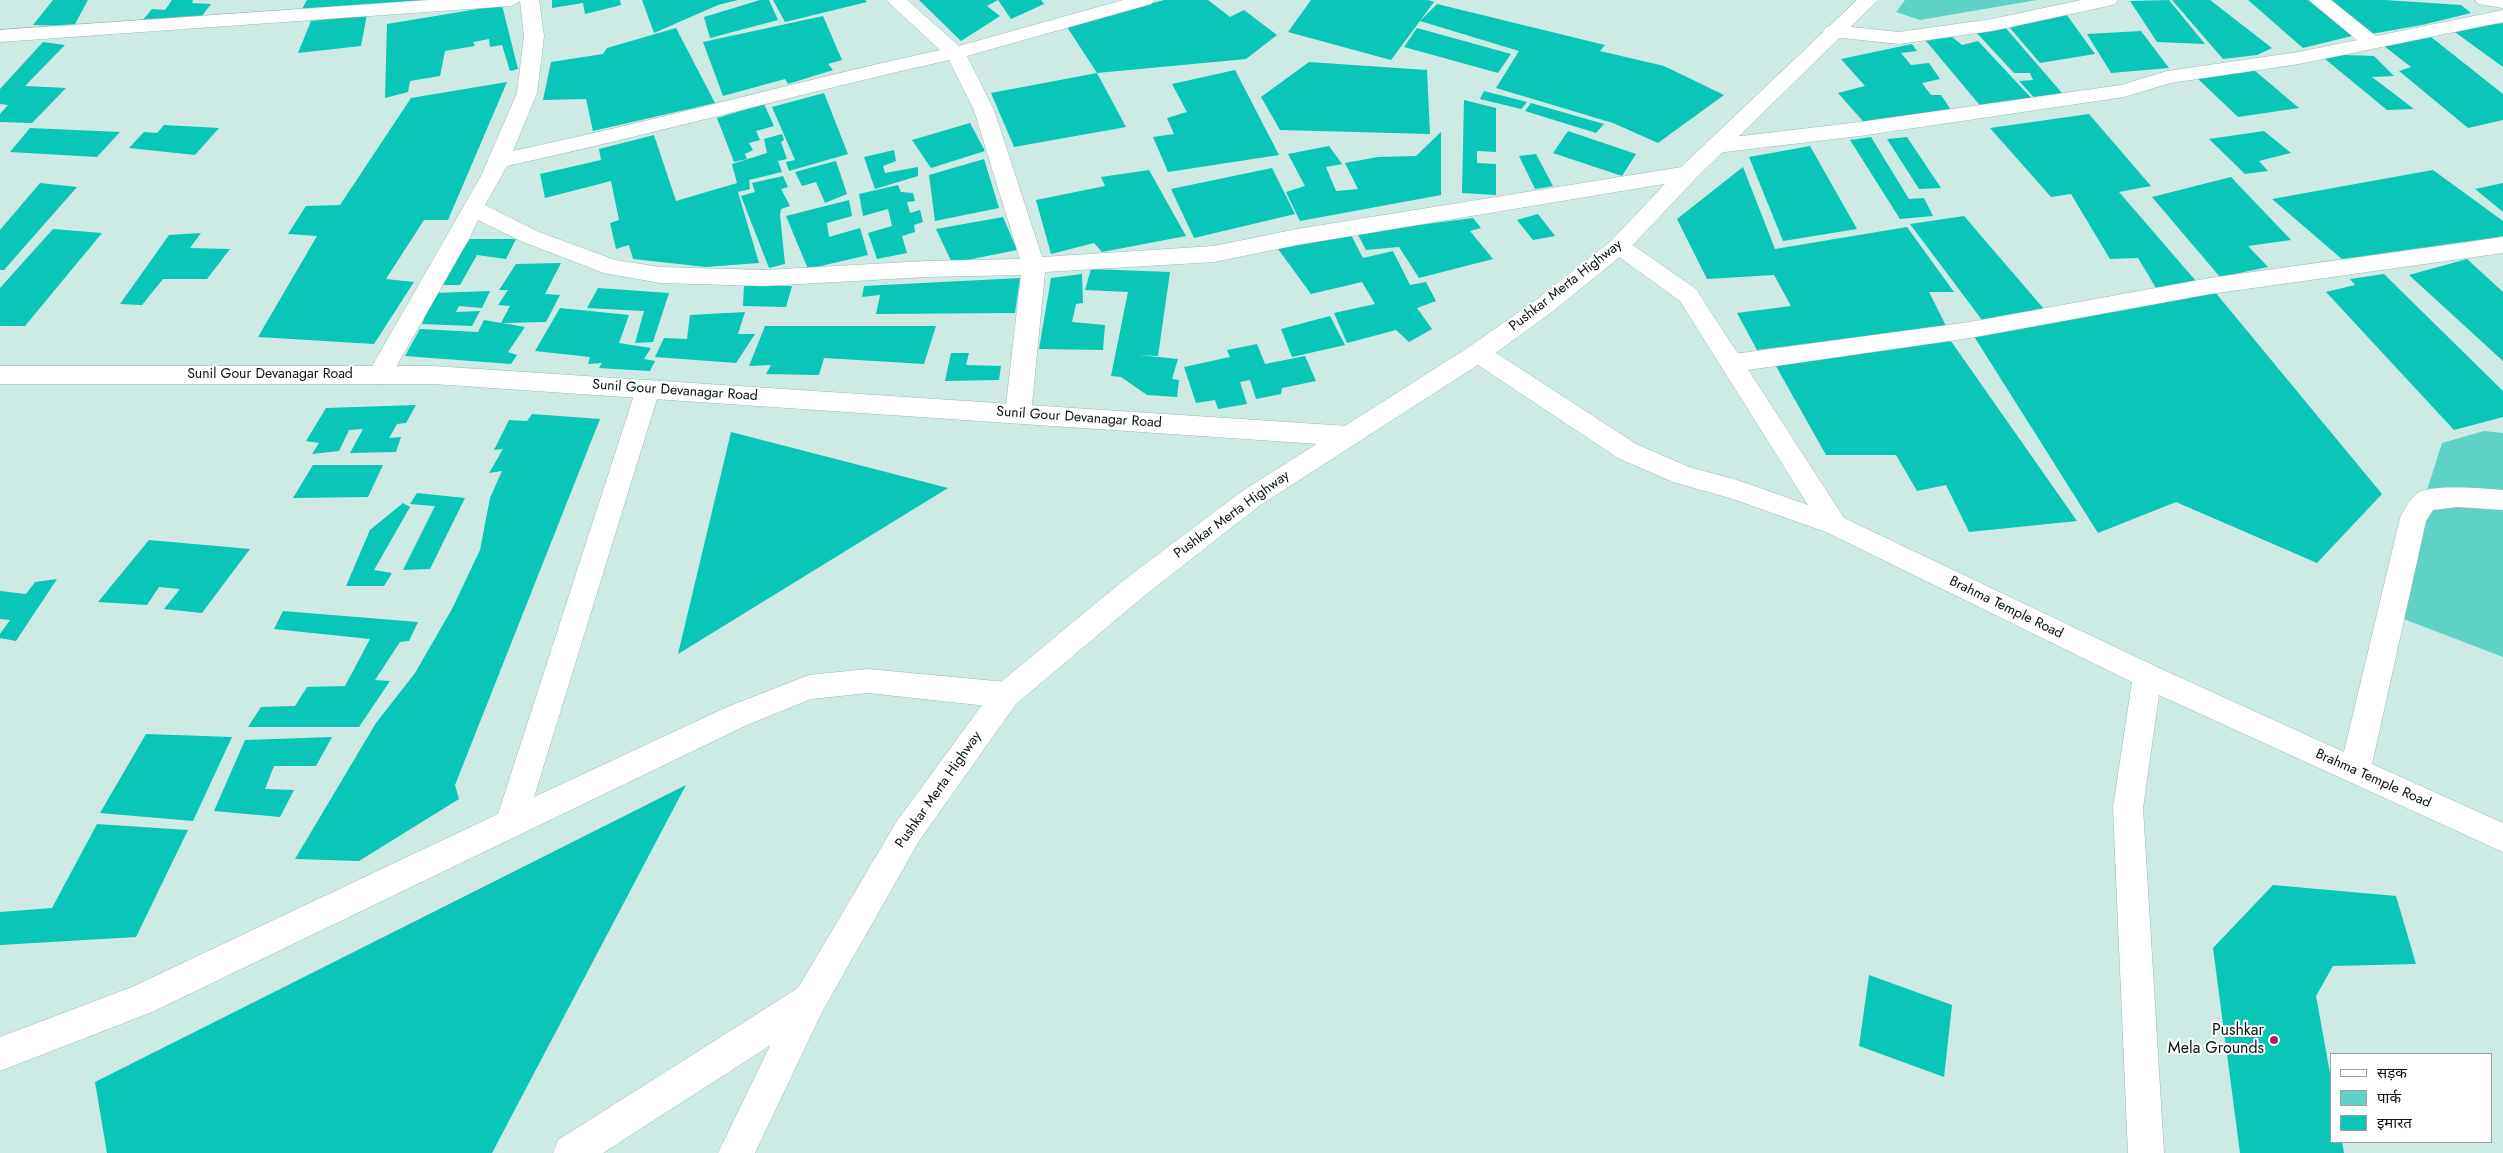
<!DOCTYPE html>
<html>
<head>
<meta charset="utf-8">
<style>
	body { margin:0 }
	#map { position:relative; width:2503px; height:1153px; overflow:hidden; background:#cdeae5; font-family:Jost,"Noto Sans Devanagari",sans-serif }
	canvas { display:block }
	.legend { position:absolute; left:2330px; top:1053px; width:162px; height:90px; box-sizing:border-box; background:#fff; border:1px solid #9ca1a0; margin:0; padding:6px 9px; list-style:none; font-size:15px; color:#081311 }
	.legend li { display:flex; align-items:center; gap:10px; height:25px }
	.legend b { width:25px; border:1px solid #9ca1a0 }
</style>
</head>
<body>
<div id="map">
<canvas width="2503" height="1153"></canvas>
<ul class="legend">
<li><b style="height:6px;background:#fff"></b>सड़क</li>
<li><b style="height:14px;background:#5dd2c5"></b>पार्क</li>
<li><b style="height:14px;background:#09c6b7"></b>इमारत</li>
</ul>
</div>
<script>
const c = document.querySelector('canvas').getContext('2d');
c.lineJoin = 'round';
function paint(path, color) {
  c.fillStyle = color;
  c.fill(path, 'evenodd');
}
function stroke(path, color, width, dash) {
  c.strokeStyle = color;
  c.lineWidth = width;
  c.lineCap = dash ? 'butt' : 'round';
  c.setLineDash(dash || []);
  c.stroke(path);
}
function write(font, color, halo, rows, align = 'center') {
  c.font = font + ' Jost,sans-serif';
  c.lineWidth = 4;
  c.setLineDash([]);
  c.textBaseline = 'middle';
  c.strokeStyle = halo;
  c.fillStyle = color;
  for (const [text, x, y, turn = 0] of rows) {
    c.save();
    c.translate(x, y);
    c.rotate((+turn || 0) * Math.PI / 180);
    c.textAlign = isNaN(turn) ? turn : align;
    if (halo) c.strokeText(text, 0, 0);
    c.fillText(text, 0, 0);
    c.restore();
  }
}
const green = new Path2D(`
	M1905 0H2037L1920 20 1896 12Z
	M2484 431 2503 433V657L2388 613 2442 443Z`);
const building = new Path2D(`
	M53 0H88L74 26 33 25Z
	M172 0H193L192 3 211 4 198 21H142L152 9 165 10Z
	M307 0H447L301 11Z
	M552 0H620L621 5 585 14 583 3 552 8Z
	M642 0H738L718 5 654 33Z
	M760 0H769L778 20 710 38 704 17Z
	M773 0H865L867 2 785 22Z
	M919 0H998L987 6 1000 16 961 41Z
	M998 0H1041L1044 4 1011 19Z
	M1164 0H1208L1230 17 1244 10 1277 35 1246 59 1097 73 1067 27Z
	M1311 0H1428L1434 2 1391 60 1288 32Z
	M2169 0 2205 44 2157 42 2130 1Z
	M2172 0H2210L2272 48 2257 55 2223 59Z
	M2248 0H2308L2352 36 2303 48Z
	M2331 0H2385L2461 5 2471 13 2422 25 2371 34Z
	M1437 4 1605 45 1600 51 1664 66 1724 95 1658 143 1613 123 1496 88 1519 51 1420 21Z
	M502 5 518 69 510 71 502 45 490 47 489 39 473 42 475 46 445 51 440 76 410 81 408 92 385 98 387 24Z
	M2064 11 2095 54 2040 63 2010 28Z
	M367 14 361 46 298 53 311 21Z
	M823 16 842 60 828 64 833 70 788 84 785 79 723 96 703 42Z
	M2503 23V67L2452 30Z
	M2004 26 2068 100 2040 104 2019 81 2033 80 2030 73H2014L1974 30Z
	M676 28 715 103 593 131 586 99 543 100 551 62 603 54 607 48Z
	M1417 28 1511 54 1498 73 1404 47Z
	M2141 31 2169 68 2111 73 2087 34Z
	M2426 33 2503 94V120L2468 128 2399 71 2411 67 2384 46Z
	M1951 36 1962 45 1978 41 2037 104 1983 109 1926 41Z
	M43 42 65 45 25 86 66 88 32 123 0 122V114L8 105 0 104V89Z
	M1912 44 1917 51 1901 53 1911 65 1929 63 1940 79 1922 83 1931 95H1941L1955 116 1869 128 1838 93 1865 86 1841 59Z
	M2319 54 2374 56 2394 76 2372 77 2414 109 2387 110Z
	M1309 62 1427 70 1430 134 1280 130 1261 97Z
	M1235 70 1279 155 1168 172 1153 137 1174 134 1167 118 1187 112 1172 84Z
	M2254 70 2299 108 2238 117 2198 79Z
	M1097 73 1126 127 1014 147 991 93Z
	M507 82 448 220H424L386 279 414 282 374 344 258 337 317 236 288 234 306 206 340 205 411 98Z
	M1484 91 1527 102 1521 109 1480 99Z
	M824 93 848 154 789 171 786 162 795 160 772 107Z
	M1464 100 1496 108V152L1477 151V163L1496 164V195L1462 193Z
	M1531 103 1604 124 1596 133 1525 111Z
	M764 104 774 126 756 131 760 140 749 143 753 150 745 154 747 159 734 162 717 118Z
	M2089 114 2151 186 2119 192 2202 288 2210 286 2382 494 2317 563 2176 502 2098 533 1970 330 2050 316 1982 320 1910 224 1964 216 2050 316 2156 288 2138 258 2110 259 2071 194 2051 197 1990 128Z
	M970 123 985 151 931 168 912 140Z
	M164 125 219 128 195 155 129 148 144 132 157 133Z
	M30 128 120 132 97 157 10 152Z
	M1568 131 1636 154 1622 176 1553 153Z
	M2264 131 2291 153 2259 161 2268 171 2245 174 2209 139Z
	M1441 132V195L1300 221 1286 192 1305 186 1288 154 1329 146 1342 164 1326 167 1336 191 1358 189 1345 163 1378 157 1416 156Z
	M782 134 784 140 781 142 787 159 778 161 782 172 749 180 750 189 738 192 759 263 706 267 633 259 629 245 616 249 610 223 619 220 611 181 545 198 540 174 601 160 599 149 654 135 676 201 737 183 732 164 767 153 764 139Z
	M1871 137 1909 199 1924 198 1933 216 1900 219 1850 140Z
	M1907 137 1941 188 1919 189 1887 139Z
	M1810 146 1857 229 1783 241 1749 157Z
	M894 150 896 161 883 166 885 173 918 167V176L875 189 864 157Z
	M1536 154 1553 186 1535 189 1519 156Z
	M984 159 999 208 935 221 929 175Z
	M836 161 847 194 825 203 816 182 802 186 795 172Z
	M1743 167 1775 249 1907 227 1954 292H1929L1946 326 1757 350 1737 313 1791 306 1774 275 1707 279 1677 219Z
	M1272 168 1295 214 1194 238 1171 189Z
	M1149 170 1186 236 1102 252 1094 243 1051 254 1036 200 1105 186 1101 177Z
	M2433 170 2503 221V236L2350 266 2272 199Z
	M783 176 788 187 781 189 790 206 781 209 780 215 785 264 769 268 741 196 755 192 752 183Z
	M2231 177 2291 240 2248 246 2268 267 2220 277 2152 197Z
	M40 183 77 187 4 270H0V230Z
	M2503 183V212L2475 189Z
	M898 185 901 192 913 193 915 201 907 202 910 213 920 210 923 222 914 225 915 232 902 236 907 253 877 259 868 233 892 226 888 209 863 216 859 194Z
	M849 200 852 216 827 223 829 237 860 228 868 255 808 269 786 216Z
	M1538 214 1555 236 1533 240 1517 220Z
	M1003 217 1017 250 952 263 936 229Z
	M1473 218 1481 228 1470 231 1493 259 1419 278 1399 247 1366 250 1357 233Z
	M53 229 102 233 25 326H0V288Z
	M201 233 190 248 230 249 207 279H163L142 305 120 304 169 235Z
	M1350 233 1363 258 1393 251 1410 285 1426 282 1436 301 1417 308 1432 329 1409 342 1396 330 1347 343 1334 313 1375 304 1362 282 1311 294 1278 249Z
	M470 239H516L506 259 477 255 460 285H439Z
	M2467 259 2503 292V361L2409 275Z
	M561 263 545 294 560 295 546 322 502 323 525 327 508 352 517 355 511 364 405 356 420 329 478 332 484 320 501 323 510 306 498 305 508 290H499L516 264Z
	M1091 269 1170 272 1158 356 1139 355 1178 359 1172 379 1179 380 1177 397 1147 395 1121 377 1111 376 1128 292 1085 290Z
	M1082 274 1083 303 1076 304 1072 322 1105 325 1103 350 1039 349 1051 278Z
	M2384 274 2503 391V417L2454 430 2326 292 2355 285 2350 279Z
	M1020 278 1015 313 876 314 880 295 862 297 864 286Z
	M744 285 792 286 786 307 743 306Z
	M598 288 669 293 653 342 635 343 644 311 587 308Z
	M490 291 482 308 459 306 456 312 480 311 472 326 422 324 434 293Z
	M560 308 629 315 619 343 651 348 644 359 655 361 650 371 599 368 602 363 588 364 590 357 535 351Z
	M745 312 738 334H755L736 363 655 357 664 338 687 339 690 315Z
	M1330 316 1345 345 1292 357 1281 329Z
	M765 326H936L924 364 824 358 819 375 766 374 771 365 749 366Z
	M1946 334 2077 521 1969 532 1946 485 1917 491 1896 455H1826L1772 359Z
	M1257 344 1265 364 1305 356 1316 381 1282 388 1281 394 1256 399 1250 380 1240 382 1247 404 1218 409 1215 400 1196 403 1184 367 1230 357 1227 350Z
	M951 353H969L966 365 1001 366 999 380 945 381Z
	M416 405 406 423 397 424 389 438 401 437 396 452 350 453 363 429 349 430 339 451 312 454 319 443 306 441 326 408Z
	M532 414 600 419 455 785 459 799 359 861 295 859 376 723 415 673 452 609 480 550 490 498 502 471 489 473 503 449 494 450 509 420 527 421Z
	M731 432 948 488 678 654Z
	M313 465H383L368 497 293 498Z
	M417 493 465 498 430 569 403 570 435 506 410 504Z
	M403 503 410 507 374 570 392 573 384 586H346L370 530Z
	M149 540 250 549 202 613 164 609 180 589 159 587 147 605 98 602Z
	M57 579 16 641 0 638V634L10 620 0 619V591L26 594 35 582Z
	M283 611 418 622 409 641 400 642 375 680 390 681 359 727H248L261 707 295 706 307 687 345 686 370 639 274 629Z
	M146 734 232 737 193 821 100 813Z
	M332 737 316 766H274L265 789 294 790 280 817 214 811 245 740Z
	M686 785 492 1153H107L95 1082Z
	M97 824 188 830 136 937 0 945V912L52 908Z
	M2273 885 2396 896 2416 964 2333 966 2316 996 2332 1084V1142H2342L2344 1153H2240L2213 948Z
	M1869 975 1952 1005 1944 1077 1859 1046Z`);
const service = new Path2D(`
	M2309 0H2331L2376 36 2503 10V22L2299 64 2170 83 2124 97 1860 136 1716 153 1708 151 1705 146 1708 141 1716 139 1860 122 2121 85 2167 71 2299 52 2357 40Z
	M2503 237V253L2210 294 1970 338 1734 372 1725 369 1722 363 1725 357 1734 354 1970 322 2210 278Z`);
const minor = new Path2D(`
	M429 0H539L544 36 537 93 513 151C656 121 797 81 940 50L886 0H907L959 46 1123 0H1154L1151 4 967 56 994 110 1042 257 1214 246 1297 229 1688 166 1696 168 1699 173 1696 178 1688 180 1297 245 1214 262 1045 272 1031 414 1027 421 1018 423 1009 421 1005 414 1021 275 926 277 764 286 660 283 604 273 523 242 478 220 470 237 388 381 379 384 370 381 367 375 481 176 517 93 524 36 520 1 511 6 0 42V30ZM949 60 974 110 1020 259 926 261 764 270 660 267 615 260 539 232 485 205 507 166C655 134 801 93 949 60Z
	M2081 0H2118L2115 4 2108 6 1992 31 1899 44 1833 37 1826 35 1823 31 1826 27 1833 25 1899 32 1992 19Z
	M2475 0H2503V8L2478 4Z
	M1619 238 1627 241 1696 289 1844 518 2157 667 2344 752 2400 518C2404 510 2409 501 2415 495 2427 483 2485 489 2503 490V510L2458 507 2433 510 2426 521 2372 764 2503 823V852L2159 695 2143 808 2164 1153H2128L2113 808 2132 682 1826 532 1733 499 1673 482 1618 458 1469 359 1466 353 1469 347 1478 344 1487 347 1636 444 1689 467 1737 480 1808 505 1680 301 1611 251 1608 246 1611 241Z
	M648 380 657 383 660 389 534 797 727 707 809 675 868 669 1006 682 1016 686 1021 695 1016 704 1006 708 868 693 811 699 747 725 152 1012 0 1071V1037L132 987 498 814 636 389 639 383Z
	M810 983 822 988 827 1000 822 1012 603 1153H553L558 1140 798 988Z`);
const secondary = new Path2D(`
	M0 366H433L1348 426 1357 429 1361 436 1357 443 1348 446 433 384H0Z`);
const trunk = new Path2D(`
	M1857 0H1878L1696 178 1627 251 1552 312 1487 359 1259 506 1144 596 1016 704 919 841 822 1012 755 1153H718L798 988 897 821 996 686 1124 580 1241 492 1469 347 1536 300 1611 241 1680 168Z`);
const markers = [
	[2274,1040,5,"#a7216b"]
];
const streetNames = [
	["Pushkar Merta Highway",1566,286,-38],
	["Sunil Gour Devanagar Road",270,375],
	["Sunil Gour Devanagar Road",675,391,4],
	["Sunil Gour Devanagar Road",1079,418,4],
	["Pushkar Merta Highway",1232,515,-36],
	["Brahma Temple Road",2006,608,26],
	["Brahma Temple Road",2373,779,24],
	["Pushkar Merta Highway",939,790,-55]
];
const nearPoinames = [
	["Pushkar",2264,1031],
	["Mela Grounds",2264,1049]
];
paint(green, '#5dd2c5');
paint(building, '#09c6b7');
stroke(service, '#9cb8b4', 1);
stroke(minor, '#9cb8b4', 1);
stroke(secondary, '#9cb8b4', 1);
stroke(trunk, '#9cb8b4', 1);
paint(service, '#fff');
paint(minor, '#fff');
paint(secondary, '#fff');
paint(trunk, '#fff');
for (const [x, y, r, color] of markers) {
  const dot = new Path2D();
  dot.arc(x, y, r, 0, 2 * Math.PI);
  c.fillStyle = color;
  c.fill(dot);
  stroke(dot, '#fff', 2);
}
write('14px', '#081311', '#fff', streetNames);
write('16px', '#081311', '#fff', nearPoinames, 'right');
</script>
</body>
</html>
